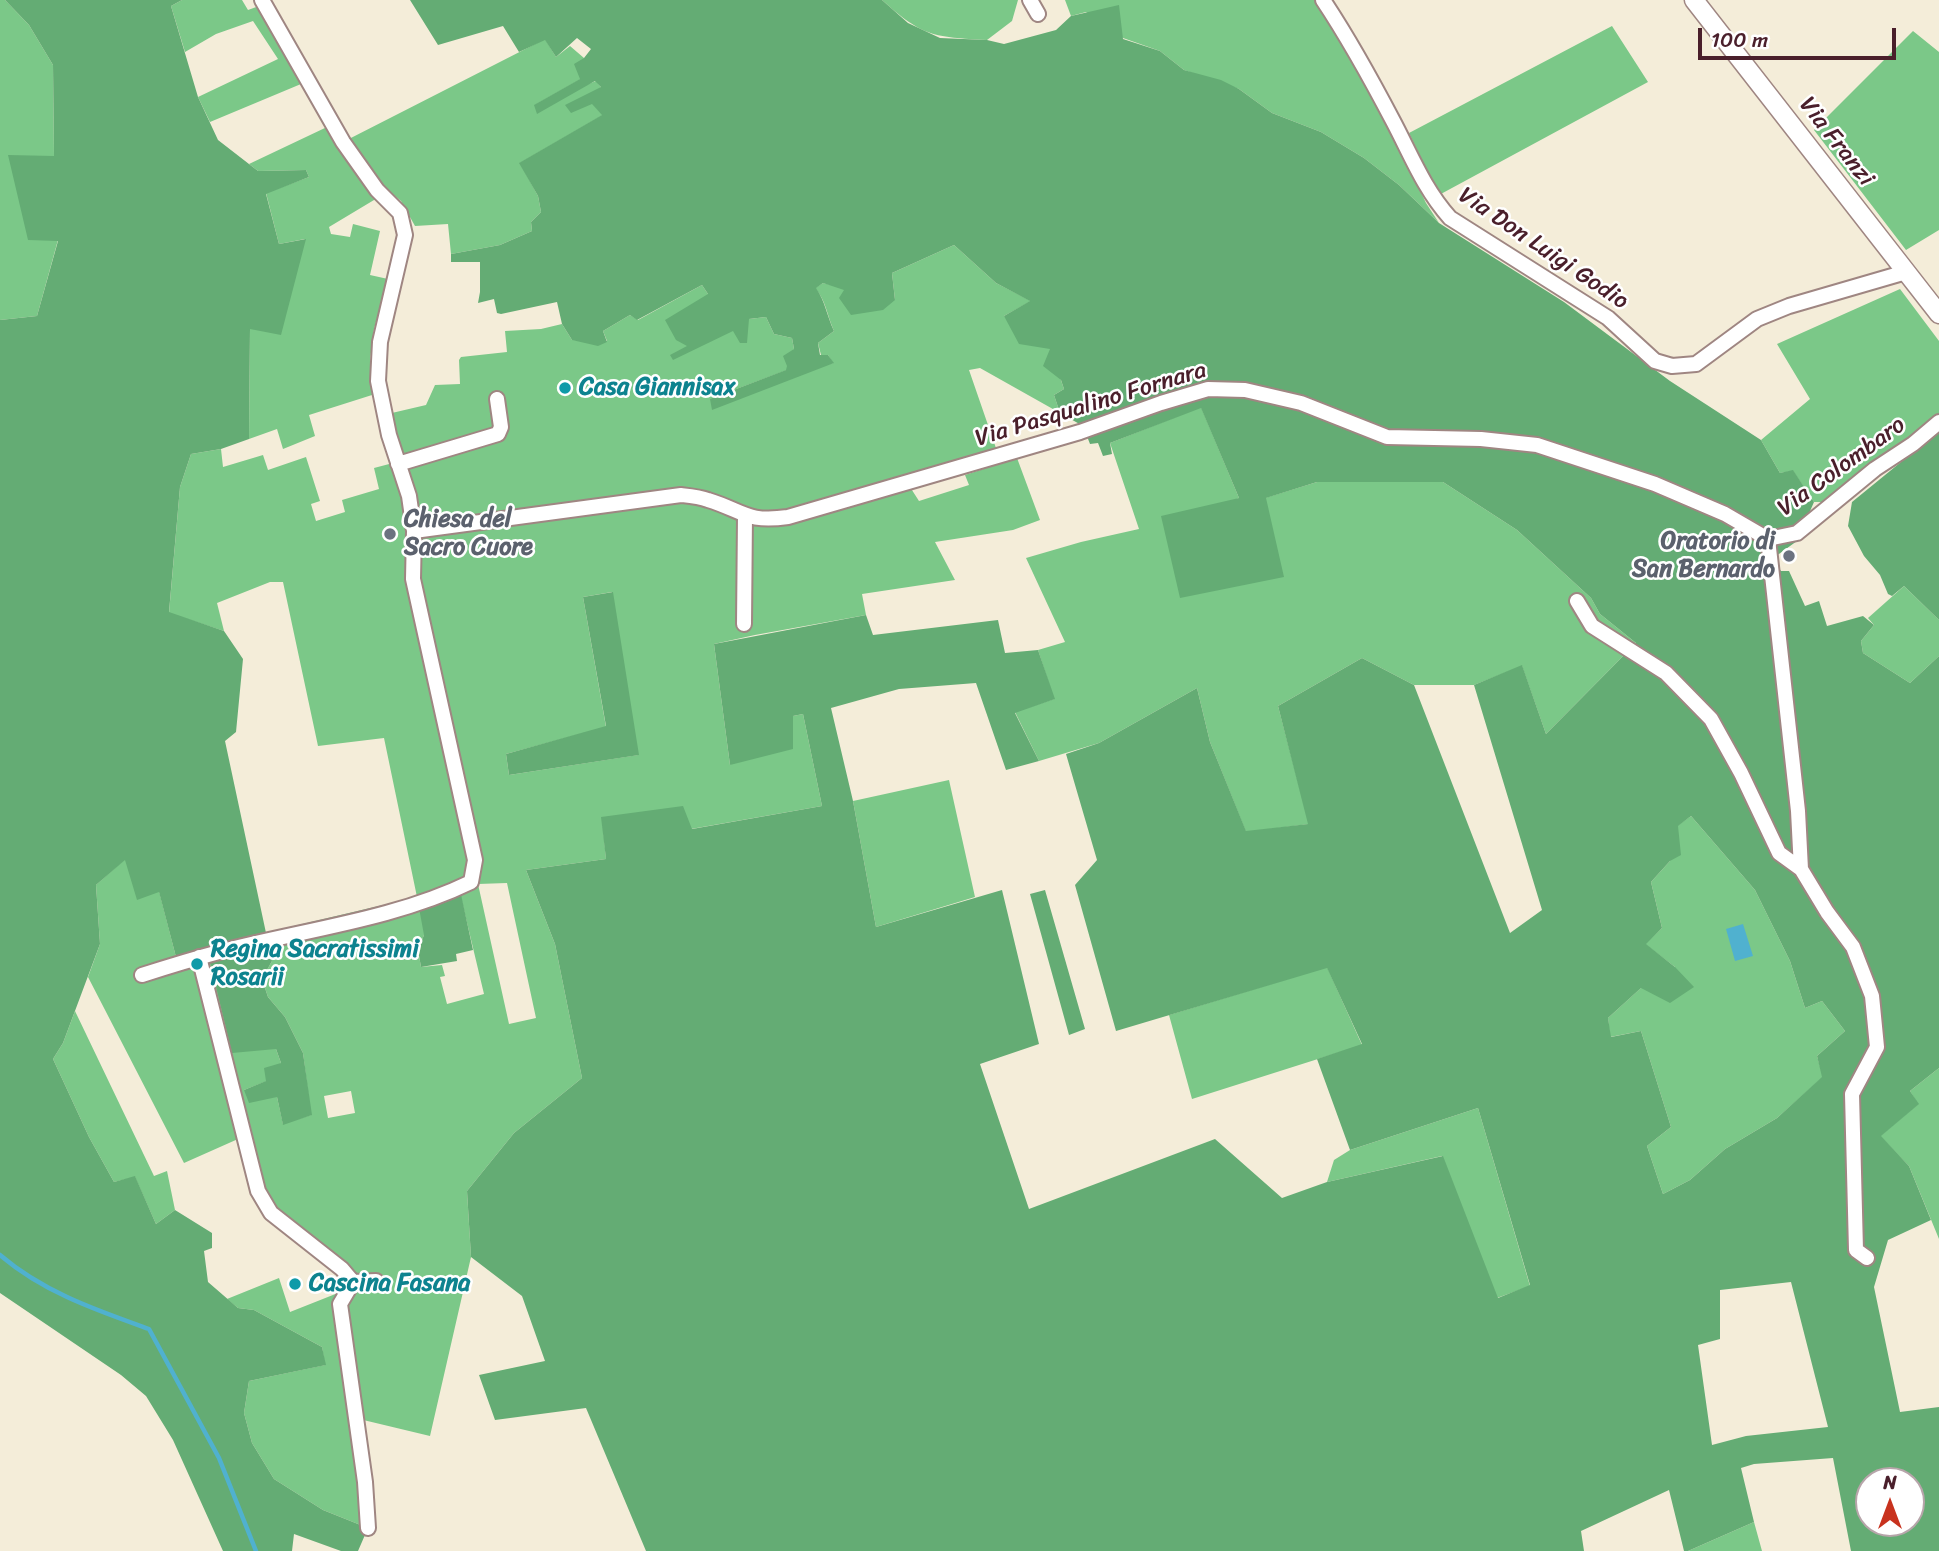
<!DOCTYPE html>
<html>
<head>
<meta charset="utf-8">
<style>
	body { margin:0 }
	#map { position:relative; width:1939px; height:1551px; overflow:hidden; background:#f4edd9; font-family:Sriracha,sans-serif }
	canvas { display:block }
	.north { position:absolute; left:1855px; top:1467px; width:70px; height:70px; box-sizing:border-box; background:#fff; border:2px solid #b7a5aa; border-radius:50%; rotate:0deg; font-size:19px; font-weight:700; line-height:28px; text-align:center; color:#4a1f2b }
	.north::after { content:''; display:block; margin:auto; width:24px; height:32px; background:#c8321e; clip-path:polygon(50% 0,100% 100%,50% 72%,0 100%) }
	.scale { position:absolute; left:1698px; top:28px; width:198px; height:32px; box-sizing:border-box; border:4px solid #4a1f2b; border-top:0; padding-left:9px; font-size:21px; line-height:24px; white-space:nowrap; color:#4a1f2b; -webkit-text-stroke:5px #fff; paint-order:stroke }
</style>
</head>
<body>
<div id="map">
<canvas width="1939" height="1551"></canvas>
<div class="north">N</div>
<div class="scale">100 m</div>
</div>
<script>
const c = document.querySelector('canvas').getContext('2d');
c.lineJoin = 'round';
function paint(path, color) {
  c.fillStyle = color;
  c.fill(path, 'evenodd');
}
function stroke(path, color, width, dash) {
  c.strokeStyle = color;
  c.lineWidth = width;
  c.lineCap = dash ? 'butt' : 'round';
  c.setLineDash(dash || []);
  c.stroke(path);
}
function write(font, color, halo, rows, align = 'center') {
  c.font = font + ' Sriracha,sans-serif';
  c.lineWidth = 5;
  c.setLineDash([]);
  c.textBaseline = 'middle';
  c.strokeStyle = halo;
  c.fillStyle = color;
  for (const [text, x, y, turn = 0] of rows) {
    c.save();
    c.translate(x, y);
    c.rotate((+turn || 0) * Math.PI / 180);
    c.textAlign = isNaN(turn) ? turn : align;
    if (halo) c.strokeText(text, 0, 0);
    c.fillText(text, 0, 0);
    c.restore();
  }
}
const green = new Path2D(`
	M0 0H5L29 25 53 65 54 156H9L58 240 37 316 0 320Z
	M182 0H242L248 10 259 6 343 142 545 39 556 57 570 46 584 58 581 79 535 105 596 81 601 87 592 103 603 115 520 163 538 196 541 212 531 222 532 231 500 245 451 254 448 224 415 226 401 201 389 191 329 227 331 234 350 237 353 224 380 231 370 275 388 279 374 329 370 360 372 395 309 415 315 436 283 449 277 429 249 439 250 329 305 239 279 244 266 193 309 177 306 170 258 171 249 164 327 127 301 84 210 122 198 97 278 59 253 21 216 34 185 52 171 6Z
	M882 0H1018L1012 21 987 40C934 37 923 37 882 0Z
	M1065 0H1316L1373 92 1426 203 1439 223 1399 185 1364 158 1321 132 1272 113 1239 89 1184 70 1160 51 1123 38 1086 12 1071 16Z
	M1612 26 1648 82 1439 195 1409 133Z
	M1913 31 1939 52V230L1906 250 1814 130Z
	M954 245 996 283 1031 301 1004 316 1050 348 1064 389 1054 395 1060 413 980 368 969 370 997 451 849 492 910 487 919 501 969 485 965 475 1017 458 1040 520 1013 530 935 542 955 580 862 594 866 615 755 635 714 644 730 765 793 716 803 714 822 806 691 829 602 817 606 859 526 870 555 944 582 1078 514 1133 467 1191 471 1257 430 1436 355 1418 363 1526 323 1510 274 1479 252 1443 244 1413 249 1381 325 1365 322 1347 254 1310 238 1308 227 1299 279 1278 290 1312 343 1291 336 1258 330 1249 273 1209 262 1191 247 1135 184 1163 88 977 100 944 96 885 125 859 159 891 176 957 207 949 276 1049 281 1063 267 1081 244 1090 277 1097 283 1124 311 1115 303 1053 285 1017 268 997 262 979 272 961 264 933 417 897 384 738 318 746 283 582H270L217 603 224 631 169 613 180 487 191 454 221 449 223 467 263 455 268 470 306 457 320 501 311 504 316 521 345 512 342 500 379 489 374 468 393 463 379 416 426 405 435 385 460 384 459 360 461 357 507 352 505 331 541 329 562 324 572 340 607 341 603 331 630 315 638 320 702 285 708 294 749 319 766 317 774 334 792 338 794 349 787 370 710 399 833 363 828 355H821L818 343 834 331C827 316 826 300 815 288L823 283 895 300 892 273ZM612 592 638 755 509 775 506 754 606 727 583 597ZM507 883 536 1018 509 1024 478 884ZM458 885 484 994 447 1004 440 977 445 976 442 965 421 967 418 950 424 935ZM351 1091 355 1113 328 1118 324 1096Z
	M1900 289 1939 341V421L1838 502H1814L1793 471 1780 473 1761 440 1810 399 1777 344Z
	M1201 407 1239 498 1232 501 1265 498 1317 482H1443L1517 530 1591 598 1600 614 1636 643 1546 734 1522 666 1474 685H1414L1362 658 1278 706 1309 824 1246 832 1210 742 1197 688 1099 743 1039 761 1015 712 1054 699 1038 650 1065 642 1026 558 1081 542 1139 529 1110 443Z
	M1904 586 1939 620V656L1910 683 1863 653 1861 641 1874 625 1868 618Z
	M949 780 975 897 876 927 853 801Z
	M1691 816 1755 890 1790 961 1805 1008 1822 1001 1845 1031 1817 1056 1823 1077 1777 1118 1725 1149 1690 1180 1663 1194 1647 1146 1671 1127 1641 1031 1610 1037 1608 1018 1642 987 1675 967 1645 944 1662 928 1651 882 1670 861 1677 826Z
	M1327 967 1362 1045 1192 1099 1169 1015Z
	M75 1011 154 1176 167 1171 175 1210 156 1224 135 1177 114 1182 89 1137 53 1059 63 1043Z
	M1939 1068V1239L1909 1166 1880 1136 1918 1104 1910 1091Z
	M1478 1108 1530 1286 1497 1298 1442 1156 1327 1182 1334 1160 1350 1150Z
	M1754 1522 1762 1551H1688Z`);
const forest = new Path2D(`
	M5 0H182L171 6 198 97 218 140 258 171 306 170 309 177 266 194 279 244 306 239 281 335 250 329 249 439 221 449 191 454 180 487 169 612 224 631 243 659 236 732 225 741 272 961 262 979 268 997 285 1017 303 1053 312 1115 283 1125 277 1097 249 1103 244 1090 266 1081 264 1068 281 1063 276 1049 232 1053 207 949 176 957 159 892 137 900 125 860 96 885 100 944 63 1043 53 1059 89 1137 114 1182 135 1176 156 1224 175 1210 212 1233V1248L204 1251 208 1282 238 1308 254 1310 322 1347 326 1365 249 1381 244 1413 252 1443 274 1479 323 1510 368 1528 358 1551H341L294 1534 292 1551H223L173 1440 146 1396 121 1375 0 1293V320L37 316 58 241 28 240 8 155 54 156 53 65 29 25Z
	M410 0H882L908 23 940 38 987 40 1004 44 1056 30 1071 16 1119 5 1123 39 1160 51 1184 70 1221 80 1239 89 1272 113 1321 132 1364 158 1399 185 1439 223 1564 302 1670 381 1761 440 1780 473 1793 470 1814 502 1797 541 1772 559 1781 571H1789L1805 606 1819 601 1827 626 1863 616 1874 625 1861 641 1863 653 1910 683 1939 656V1068L1910 1091 1919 1104 1881 1136 1909 1166 1931 1220 1888 1240 1874 1287 1900 1412 1939 1407V1551H1851L1833 1458 1754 1464 1741 1468 1754 1522 1688 1551H1684L1669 1490 1581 1531 1584 1551H646L586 1408 495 1420 479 1375 545 1361 522 1296 471 1257 467 1191 514 1133 582 1078 555 944 526 870 606 859 601 817 683 806 692 829 822 806 803 714 793 716V749L730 765 714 644 866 615 873 635 998 620 1005 653 1038 650 1055 699 1015 713 1039 761 1006 770 976 683 899 689 831 708 853 801 876 927 1002 890 1039 1044 980 1064 1029 1209 1215 1139 1282 1198 1327 1182 1443 1156 1498 1298 1530 1285 1478 1108 1350 1150 1317 1059 1362 1044 1327 968 1116 1031 1075 885 1097 860 1066 754 1099 743 1197 688 1210 742 1246 831 1308 824 1278 706 1362 658 1414 685 1510 933 1542 910 1474 685 1522 665 1546 734 1636 643 1600 614 1591 598 1517 530 1443 482H1317L1266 498 1284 577 1180 598 1161 516 1239 498 1201 408 1110 443 1112 454 1103 456 1098 443 1090 444 1083 426 1060 413 1054 395 1064 389 1061 380 1043 366 1050 349 1019 344 1004 316 1030 301 996 283 954 245 892 273 895 300 883 310 851 315 839 298 844 290 823 283 816 288C825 301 827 316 834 331L818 343 820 355H828L834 363 712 410 710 399 786 370 787 366 783 356 794 349 792 338 774 334 766 317 749 319 747 343H740L733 331 673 360 670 355 687 346 676 340 665 320 708 294 702 285 637 320 630 315 603 331 607 342 598 346 572 340 562 324 557 302 501 314 497 313 494 299 478 303 480 292V262H451V254L500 245 532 231 531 222 541 212 538 196 519 163 602 115 592 104 571 113 565 105 601 87 595 81 537 114 534 105 580 79 574 64 584 58 591 49 577 38 556 57 545 40 519 52 503 26 438 45ZM1691 816 1755 890 1790 961 1805 1008 1822 1001 1845 1031 1817 1056 1822 1077 1777 1118 1725 1149 1690 1180 1663 1194 1647 1146 1671 1127 1641 1031 1611 1037 1608 1018 1641 988 1670 1003 1694 987 1675 967 1646 944 1662 928 1651 882 1670 861 1681 855 1678 826ZM1791 1282 1828 1427 1746 1436 1712 1445 1698 1345 1720 1339V1290ZM1869 1481H1911V1523H1869Z
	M1939 431V620L1904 586 1892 596 1888 594 1880 575 1864 556 1848 526 1852 502Z
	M613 592 639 755 509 775 506 754 606 726 583 597Z
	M459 885 473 950 456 954 457 961 421 967 418 950 424 935 417 897Z
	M1045 890 1085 1029 1069 1035 1030 894Z`);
const water = new Path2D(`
	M1743 924 1753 956 1735 961 1726 929Z`);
const stream = new Path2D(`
	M0 1255C43 1292 96 1310 149 1329L219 1458 256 1551`);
const minor = new Path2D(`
	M1030 0 1038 14
	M1323 0C1349 39 1371 79 1393 121 1411 155 1424 189 1450 218L1608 318 1655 361 1672 366 1696 364 1757 319 1789 306 1906 272
	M398 464 498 434 501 427 497 399
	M414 531 681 495C690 496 700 497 708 500 744 511 746 523 788 517L1080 432 1161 403 1208 389 1245 390 1301 403 1387 437 1481 439 1537 445 1655 484 1725 514 1768 539
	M1768 539 1798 811 1801 869 1827 912 1853 947 1872 996 1877 1047 1852 1094 1856 1250 1867 1258
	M1768 539 1797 533 1875 469 1913 444 1939 422
	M1577 601 1592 626 1666 673 1711 719 1741 773 1779 853 1801 869
	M744 624 745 516
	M199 957 258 1191 271 1213 342 1269 353 1282 376 1281
	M142 975C167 967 193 959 219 952 302 930 393 920 471 882L475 860 413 579 414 531 409 496 389 435 378 381 380 342 405 235 400 213 377 190 343 142 262 0
	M353 1282 340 1304 365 1482 368 1528`);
const major = new Path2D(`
	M1694 0 1939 314`);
const markers = [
	[565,388,7,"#0f9aa8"],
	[390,534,7,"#6b7280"],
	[1789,556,7,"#6b7280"],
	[197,964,7,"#0f9aa8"],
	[295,1284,7,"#0f9aa8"]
];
const streetNames = [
	["Via Franzi",1836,142,52],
	["Via Don Luigi Godio",1543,249,34],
	["Via Pasqualino Fornara",1091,405,-17],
	["Via Colombaro",1842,467,-36]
];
const cultureNames = [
	["Casa Giannisax",579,388],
	["Regina Sacratissimi",211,950],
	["Rosarii",211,978],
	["Cascina Fasana",309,1284]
];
const worshipNames = [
	["Chiesa del",404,520],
	["Sacro Cuore",404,548],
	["Oratorio di",1775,542,"right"],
	["San Bernardo",1775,570,"right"]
];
paint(green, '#7bc888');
paint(forest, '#64ac74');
paint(water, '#50b1cf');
stroke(stream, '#50b1cf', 4.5);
stroke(minor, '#9f8682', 18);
stroke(major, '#9f8682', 21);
stroke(minor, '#fff', 14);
stroke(major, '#fff', 18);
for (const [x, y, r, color] of markers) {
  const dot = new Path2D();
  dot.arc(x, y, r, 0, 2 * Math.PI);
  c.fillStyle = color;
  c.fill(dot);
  stroke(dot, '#fff', 2.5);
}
write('24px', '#4a1f2b', '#fff', streetNames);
write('bold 24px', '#0d838f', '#fff', cultureNames, 'left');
write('bold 24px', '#5b616d', '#fff', worshipNames, 'left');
</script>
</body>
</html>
